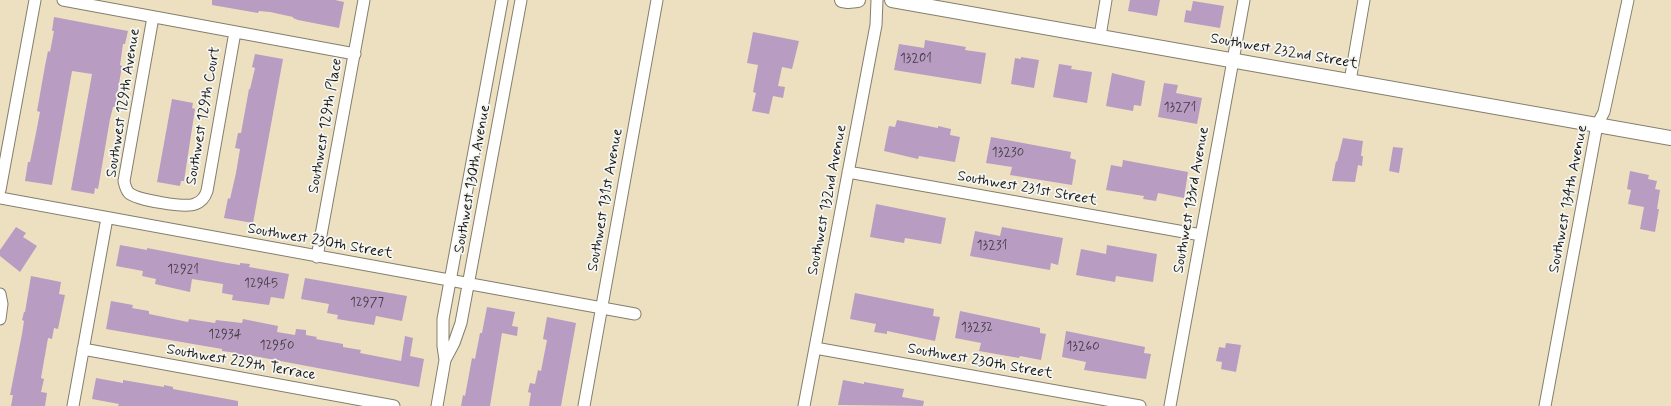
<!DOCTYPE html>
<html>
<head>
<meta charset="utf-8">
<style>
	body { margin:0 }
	canvas { display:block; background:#ece0c0 }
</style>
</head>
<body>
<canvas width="1671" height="406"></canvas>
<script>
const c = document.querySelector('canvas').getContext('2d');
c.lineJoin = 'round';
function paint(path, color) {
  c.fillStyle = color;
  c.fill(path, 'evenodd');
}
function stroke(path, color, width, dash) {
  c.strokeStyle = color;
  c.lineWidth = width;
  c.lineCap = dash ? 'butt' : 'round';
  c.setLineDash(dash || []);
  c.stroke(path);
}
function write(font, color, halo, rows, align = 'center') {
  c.font = font + ' Mynerve,sans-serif';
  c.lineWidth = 3.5;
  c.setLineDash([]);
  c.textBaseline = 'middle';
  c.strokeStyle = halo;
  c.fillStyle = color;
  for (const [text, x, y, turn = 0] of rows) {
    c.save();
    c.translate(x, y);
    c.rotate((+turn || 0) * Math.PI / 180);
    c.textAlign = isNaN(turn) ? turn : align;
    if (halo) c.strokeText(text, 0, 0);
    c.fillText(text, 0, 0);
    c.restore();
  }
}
const building = new Path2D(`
	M212 0H335L344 2 339 28 298 20 293 18V17L270 12 259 11 258 13 212 5Z
	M1130 0H1160L1157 16 1128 11Z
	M1193 1 1224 6 1220 28 1184 22 1186 10 1191 11Z
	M54 17 128 31 125 44H123L120 65 122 66 115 107H113L110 119 98 189 95 188 94 194 71 190 92 74 72 71 52 185 25 181 28 162H30L36 133 40 112 37 111 45 66 48 51 50 52 54 31H52Z
	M753 32 799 41 792 69 782 67 778 86 785 87 783 98 773 96 769 114 752 111 756 93 753 92 758 65 747 63Z
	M925 40 966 47 965 50 986 53 981 84 894 70 899 44 924 48Z
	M255 54 283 59 253 223 224 218 228 198 230 199 236 173 240 149 235 148 238 133H241L249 89H250L255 68 252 67Z
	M1021 57 1039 60 1034 88 1011 84 1015 58 1021 59Z
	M1059 64 1072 66 1071 69 1092 72 1087 103 1053 97Z
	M1112 73 1145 81 1141 106 1134 105 1133 111 1106 106Z
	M1164 83 1178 85 1176 93 1202 98 1197 124 1158 117Z
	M172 99 193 103 192 108 195 109 184 181H181L180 186 157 182Z
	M897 120 938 128V126L951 129 950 135 960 137 955 162 919 156 918 159 884 151 889 126 895 127Z
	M991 137 1071 152 1070 158 1076 160 1072 185 1010 175 1012 167 986 163Z
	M1343 138 1363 141 1361 156H1363L1362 166 1358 165 1355 182 1332 181 1336 161 1337 162Z
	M1393 147 1403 148 1399 173 1389 171Z
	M1123 160 1188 172 1184 198 1158 193 1156 201 1143 199 1144 196 1106 190 1111 165 1122 167Z
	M1630 171 1649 175 1648 179 1657 181 1655 189 1660 190 1657 209H1659L1655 232 1640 229 1644 207 1628 204 1631 190 1627 189Z
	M876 204 946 218 941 244 905 238 904 243 870 237Z
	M16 227 26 233 23 237 37 246 20 272 0 256V250Z
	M1002 227 1063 238 1058 265 1051 263 1050 270 970 256 975 231 1000 236Z
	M120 245 147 250V248L227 263 240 265V263L250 264 249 267 289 274 284 299 271 297 269 305 232 300 233 295 222 293 223 284 192 279 190 292 155 284 156 279 142 276 143 271 116 266Z
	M1107 245 1157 254 1153 282 1116 276 1115 282 1076 275 1081 249 1106 254Z
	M31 276 61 282 59 294 65 295 58 329 54 328 52 339 48 338 41 378 44 379 41 392 47 393 45 406H11L13 395H10L22 334 24 321 22 320 24 312H25Z
	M305 278 407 296 402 321 376 316 374 325 337 319 338 315 327 313 329 304 301 299Z
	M855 293 934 309 933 316 940 317 935 341 887 331V334L874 332 876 324 850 319Z
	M111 301 133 305 132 308 149 311V314L188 322 189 319 215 323 216 320 242 323 243 319 278 326 277 332 295 335 296 329 306 330V335L317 337 316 339 343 344V347L361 350 360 353 401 361 405 336 413 338 410 356 424 359 419 387 259 357 246 355 245 357 237 356V353L222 351V349L106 329Z
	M487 307 515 312 512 326 518 327 517 336 502 333 490 406H461L463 395 465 396 472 358 475 359 480 333H482Z
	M960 311 1040 328V333L1046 334 1041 360 1020 356 1019 358 979 351 981 343 955 338Z
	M547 317 576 323 561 406H529L531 393 528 392 530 383 535 384 538 370 541 371 547 340 543 339Z
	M1066 331 1145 347 1144 353 1151 354 1146 379 1084 370 1086 362 1062 357Z
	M1226 343 1241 345 1236 372 1221 369 1222 362 1216 361 1219 347 1225 348Z
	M96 378 123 383V380L164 387V385L173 387V389L238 401V406H118L119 404 92 399Z
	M843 380 864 384V382L904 389 902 397 924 401 923 406 838 405Z`);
const minor = new Path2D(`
	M63 0 355 54
	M153 17 124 181C125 186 126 190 129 193 137 200 185 208 195 204 201 202 205 197 207 191L235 32
	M1100 36 1106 0
	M1350 81 1364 0
	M848 172 1201 235
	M0 190 35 0
	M0 198 635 314
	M317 257 364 0
	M0 294 2 304 0 319
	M815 348 1140 406
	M83 349 394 406
	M445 360 454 343 461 323 521 0
	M73 406 107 218
	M437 406 445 360 443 346V319L502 0
	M584 406 657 0
	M804 406 876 25 877 0
	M1170 406 1244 0
	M1545 406 1597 125 1604 112 1628 0`);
const tertiary = new Path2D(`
	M842 0 848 1 858 0
	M892 0 1671 138`);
const numberNames = [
	["13201",916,59],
	["13271",1180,108],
	["13230",1008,153],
	["13231",992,246],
	["12921",183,270],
	["12945",261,284],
	["12977",367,303],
	["13232",977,328],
	["12934",225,335],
	["12950",277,346],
	["13260",1083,347]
];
const streetNames = [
	["Southwest 232nd Street",1284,52,10],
	["Southwest 129th Avenue",124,103,-81],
	["Southwest 129th Court",204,116,-80],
	["Southwest 129th Place",326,126,-80],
	["Southwest 130th Avenue",473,179,-80],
	["Southwest 231st Street",1027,189,10],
	["Southwest 134th Avenue",1569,199,-79],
	["Southwest 131st Avenue",606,200,-80],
	["Southwest 132nd Avenue",828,200,-79],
	["Southwest 133rd Avenue",1192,200,-80],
	["Southwest 230th Street",320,242,10],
	["Southwest 230th Street",980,362,10],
	["Southwest 229th Terrace",241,363,10]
];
paint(building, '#b99cc2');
stroke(minor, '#847e6e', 13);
stroke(tertiary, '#847e6e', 16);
stroke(minor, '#fff', 11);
stroke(tertiary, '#fff', 14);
write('13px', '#433c46', null, numberNames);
write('15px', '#1c1c1c', '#f6f6f2', streetNames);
</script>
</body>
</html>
